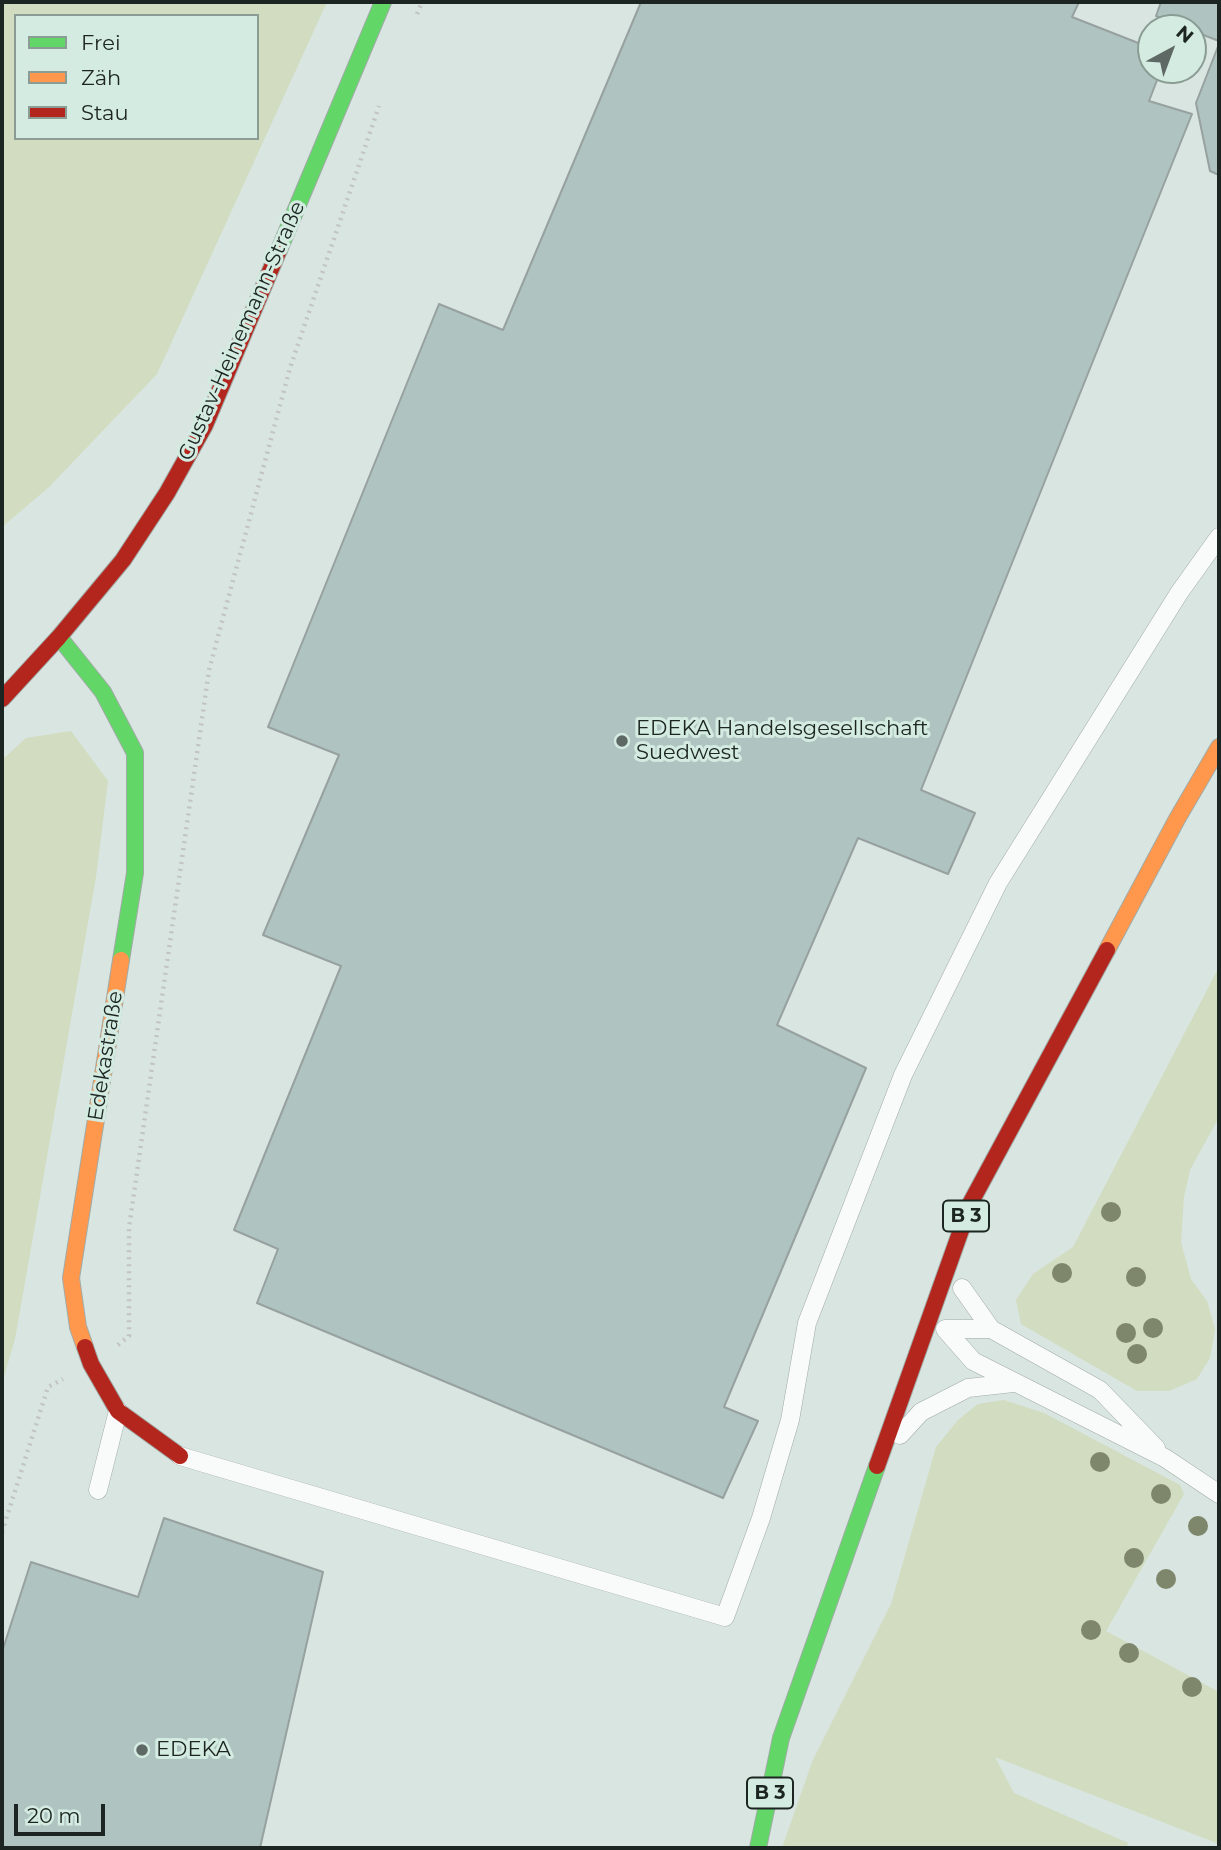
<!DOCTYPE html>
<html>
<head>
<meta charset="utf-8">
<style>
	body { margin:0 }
	#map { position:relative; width:1221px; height:1850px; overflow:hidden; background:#d9e5e0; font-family:Montserrat,sans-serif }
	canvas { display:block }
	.frame { position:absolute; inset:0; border:4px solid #1c2521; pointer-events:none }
	.legend { position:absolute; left:14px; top:14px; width:245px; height:126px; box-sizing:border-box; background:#d3ebe1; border:2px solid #8a9c94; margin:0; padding:9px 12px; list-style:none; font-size:21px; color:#1c2521 }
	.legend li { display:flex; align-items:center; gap:14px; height:35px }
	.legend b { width:35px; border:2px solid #8a9c94 }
	.north { position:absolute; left:1137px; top:14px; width:70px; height:70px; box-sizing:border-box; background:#d3ebe1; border:2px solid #8a9c94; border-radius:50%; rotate:41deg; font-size:19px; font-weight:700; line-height:28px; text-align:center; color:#1c2521 }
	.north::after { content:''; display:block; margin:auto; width:24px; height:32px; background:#5e6864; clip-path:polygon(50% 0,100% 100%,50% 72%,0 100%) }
	.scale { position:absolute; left:14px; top:1804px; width:91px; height:32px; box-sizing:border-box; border:4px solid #1c2521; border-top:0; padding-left:9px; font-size:21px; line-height:24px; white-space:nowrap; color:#1c2521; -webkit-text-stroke:5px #d3ebe1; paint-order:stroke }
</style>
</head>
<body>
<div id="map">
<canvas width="1221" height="1850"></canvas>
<div class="frame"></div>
<ul class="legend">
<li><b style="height:9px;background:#63d668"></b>Frei</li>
<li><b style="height:9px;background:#ff974d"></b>Zäh</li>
<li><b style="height:9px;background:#b3261e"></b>Stau</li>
</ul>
<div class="north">N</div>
<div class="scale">20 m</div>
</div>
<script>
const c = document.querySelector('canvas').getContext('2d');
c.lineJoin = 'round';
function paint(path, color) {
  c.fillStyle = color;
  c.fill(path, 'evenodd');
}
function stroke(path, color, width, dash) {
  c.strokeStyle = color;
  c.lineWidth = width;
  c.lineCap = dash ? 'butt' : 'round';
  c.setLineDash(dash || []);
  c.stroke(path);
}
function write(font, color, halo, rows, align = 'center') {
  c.font = font + ' Montserrat,sans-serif';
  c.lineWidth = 6;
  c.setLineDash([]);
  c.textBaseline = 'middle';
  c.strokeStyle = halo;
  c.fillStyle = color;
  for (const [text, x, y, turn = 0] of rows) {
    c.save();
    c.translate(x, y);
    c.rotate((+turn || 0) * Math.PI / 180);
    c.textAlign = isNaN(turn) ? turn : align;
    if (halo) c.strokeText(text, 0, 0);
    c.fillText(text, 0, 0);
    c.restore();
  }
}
const green = new Path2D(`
	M2 2H327L157 374 49 487 2 527ZM16 16H257V138H16Z
	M71 731 108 781 96 877 15 1339 2 1383V760L26 738Z
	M1219 967V1117L1190 1170 1184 1197 1181 1242 1191 1279 1207 1301 1215 1329 1210 1358 1197 1379 1169 1391H1137L1021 1324 1016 1300 1033 1274 1073 1247Z
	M1004 1400 1044 1413 1180 1485 1184 1494 1106 1631 1219 1692V1844L995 1757 1014 1793 1128 1843 1126 1848H782L812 1762 891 1604 936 1447 958 1420 978 1404Z`);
const building = new Path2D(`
	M641 2H1079L1072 17 1151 48V70H1161L1149 101 1192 114 921 790 975 813 948 874 858 838 777 1025 866 1068 724 1407 758 1421 723 1498 257 1303 278 1249 234 1230 341 966 263 935 339 755 268 727 439 304 503 330Z
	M1161 2H1219V41L1193 31V28H1186L1156 16Z
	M1219 44V175L1210 171 1196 103Z
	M164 1518 323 1572 260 1848H2V1652L31 1562 138 1597Z`);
const path = new Path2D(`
	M417 14 422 2
	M118 1345 129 1336V1228L209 670 290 368 379 106
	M2 1532 48 1387 63 1379`);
const lane = new Path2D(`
	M962 1288 991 1329 1100 1390 1156 1448
	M945 1329 973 1361 1165 1458 1219 1494
	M945 1329H991
	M900 1435 921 1412 968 1388 1013 1383
	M180 1456 725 1617 761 1518 790 1420 807 1323 903 1075 998 883 1179 593 1219 537
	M98 1490 118 1411`);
const fast = new Path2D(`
	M279 250 383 2
	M59 637 103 692 135 753V873L121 960
	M758 1848 781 1738 877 1466`);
const slow = new Path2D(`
	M1107 950 1177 819 1219 747
	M85 1347 78 1327 71 1278 121 960`);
const jam = new Path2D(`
	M2 699 59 637 123 560 167 493 205 425 279 250
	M85 1347 91 1364 118 1411 180 1456
	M877 1466 971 1202 1107 950`);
const trees = [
	[1111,1212],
	[1062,1273],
	[1136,1277],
	[1153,1328],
	[1126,1333],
	[1137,1354],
	[1100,1462],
	[1161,1494],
	[1198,1526],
	[1134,1558],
	[1166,1579],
	[1091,1630],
	[1129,1653],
	[1192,1687]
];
const markers = [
	[622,741,7,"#5e6864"],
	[142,1750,7,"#5e6864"]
];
const shields = [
	[966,1216,46],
	[770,1793,46]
];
const shieldNames = [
	["B 3",966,1216],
	["B 3",770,1793]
];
const streetNames = [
	["Gustav-Heinemann-Straße",242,331,-66],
	["Edekastraße",106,1056,-81]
];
const poiNames = [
	["EDEKA Handelsgesellschaft",636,729],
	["Suedwest",636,753],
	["EDEKA",156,1750]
];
paint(green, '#d2dcc0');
paint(building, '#afc3c1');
stroke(building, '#97a19f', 2);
stroke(lane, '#a1aba7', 19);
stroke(fast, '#a1aba7', 18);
stroke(slow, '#a1aba7', 18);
stroke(jam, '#a1aba7', 18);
stroke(path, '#c1c4c3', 4.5, [2, 5]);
stroke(lane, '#f9fbfa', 18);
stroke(fast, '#63d668', 16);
stroke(slow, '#ff974d', 16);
stroke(jam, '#b3261e', 16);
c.fillStyle = '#7e866c';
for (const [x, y] of trees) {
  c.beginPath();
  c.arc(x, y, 10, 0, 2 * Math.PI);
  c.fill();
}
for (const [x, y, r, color] of markers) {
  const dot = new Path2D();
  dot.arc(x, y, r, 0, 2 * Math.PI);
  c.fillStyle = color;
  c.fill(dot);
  stroke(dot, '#d3ebe1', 2.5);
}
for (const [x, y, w] of shields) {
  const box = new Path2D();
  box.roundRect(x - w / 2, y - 15.5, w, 31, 5);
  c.fillStyle = '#d3ebe1';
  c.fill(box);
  stroke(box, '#1c2521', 2);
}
write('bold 19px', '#1c2521', null, shieldNames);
write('21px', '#1c2521', '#d3ebe1', streetNames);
write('21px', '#1c2521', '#d3ebe1', poiNames, 'left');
</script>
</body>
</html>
